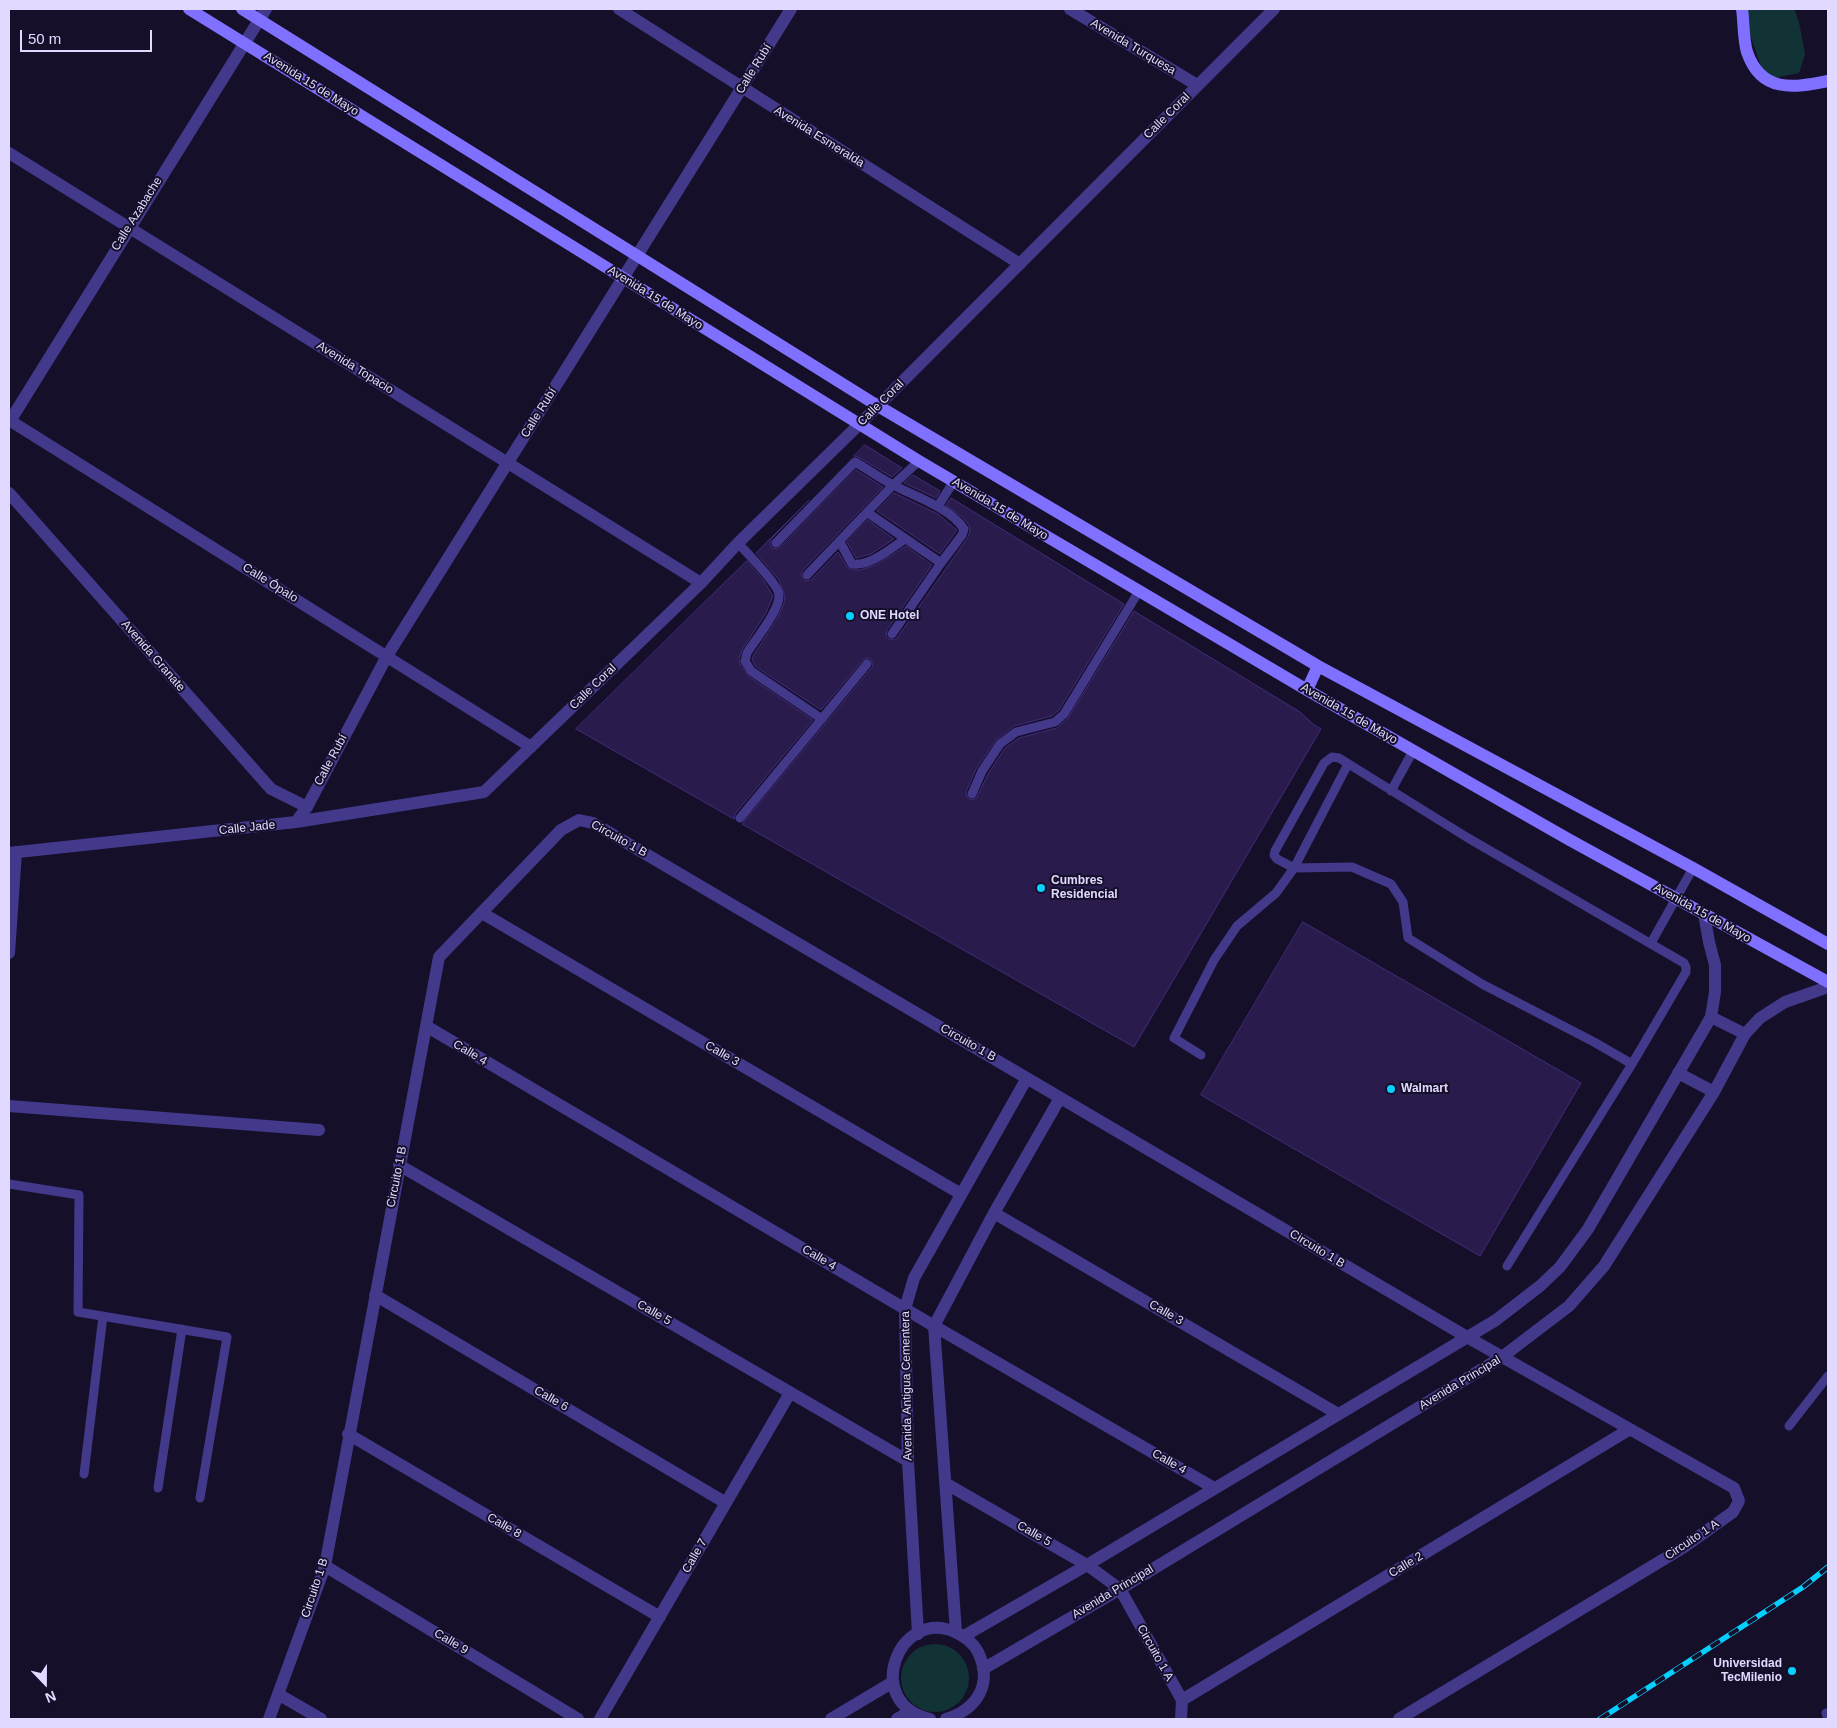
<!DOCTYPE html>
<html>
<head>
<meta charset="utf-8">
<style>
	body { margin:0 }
	#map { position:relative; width:1837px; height:1728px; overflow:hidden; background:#160f2a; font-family:Arial,sans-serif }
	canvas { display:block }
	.frame { position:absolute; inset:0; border:10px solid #e1d9ff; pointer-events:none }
	.north { position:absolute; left:20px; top:1658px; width:50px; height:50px; -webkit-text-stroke:4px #160f2a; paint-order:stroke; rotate:158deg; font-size:14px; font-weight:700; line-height:20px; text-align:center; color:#e1d9ff }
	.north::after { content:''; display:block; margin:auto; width:18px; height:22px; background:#e1d9ff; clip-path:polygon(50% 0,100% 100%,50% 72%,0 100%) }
	.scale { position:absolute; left:20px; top:30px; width:132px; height:22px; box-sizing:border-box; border:2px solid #e1d9ff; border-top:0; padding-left:6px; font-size:15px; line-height:18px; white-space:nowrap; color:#e1d9ff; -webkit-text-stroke:4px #160f2a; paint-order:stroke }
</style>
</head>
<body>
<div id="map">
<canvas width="1837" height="1728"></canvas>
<div class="frame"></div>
<div class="north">N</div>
<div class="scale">50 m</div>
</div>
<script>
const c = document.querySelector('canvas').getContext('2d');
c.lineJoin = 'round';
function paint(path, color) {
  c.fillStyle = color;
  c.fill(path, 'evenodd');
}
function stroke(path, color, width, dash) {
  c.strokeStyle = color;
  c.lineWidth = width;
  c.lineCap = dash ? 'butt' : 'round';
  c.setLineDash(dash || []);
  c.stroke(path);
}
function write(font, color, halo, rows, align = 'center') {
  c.font = font + ' Arial,sans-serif';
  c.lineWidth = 4;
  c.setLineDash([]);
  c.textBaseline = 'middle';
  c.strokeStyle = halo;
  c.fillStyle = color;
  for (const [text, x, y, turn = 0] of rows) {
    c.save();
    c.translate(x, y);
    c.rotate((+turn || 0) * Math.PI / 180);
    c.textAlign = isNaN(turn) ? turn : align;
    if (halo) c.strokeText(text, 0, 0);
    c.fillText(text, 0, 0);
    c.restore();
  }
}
const green = new Path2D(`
	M1743 9H1794L1799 22 1805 54 1799 73 1774 78 1763 72 1747 26Z
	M901 1678a34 34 0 1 1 68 0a34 34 0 1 1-68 0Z`);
const building = new Path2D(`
	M865 445 902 468 892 477 858 457 854 456Z
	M856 470 883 487 802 571 801 576 805 581 811 580 838 552 847 567 852 570H860L876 565 906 546 932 565 887 630 886 636 889 639 894 640 897 638 968 537 970 531 969 525 962 517 946 505 951 498 1124 604 1059 710 1052 716 1014 726 995 741 976 769 966 792 967 797 969 799 973 800 977 797 988 774 1005 748 1019 738 1057 728 1068 718 1134 611 1300 712 1313 724 1321 729 1134 1047 742 824 873 666 871 659 868 658 863 660 821 710 756 667 752 660 753 656 777 619 784 603 785 596 779 580 756 553 809 500 771 539 770 544 772 548 777 549 780 547Z
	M913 475 940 491 936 498 904 483Z
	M894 493 938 514 957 530 940 554 877 511Z
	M868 520 894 539 871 554 856 558 847 542Z
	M747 561 764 581 773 596 766 613 742 650 739 659 740 664 748 676 813 720 735 814 734 819 576 729Z
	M1303 922 1581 1083 1480 1256 1201 1095Z`);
const lane = new Path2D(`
	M938 506 954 481
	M840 542 852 564C871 566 890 549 905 539
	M738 543C747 553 779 585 779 595 780 610 755 640 747 653L745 661 751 671 822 719
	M776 543 855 462C869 470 881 479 895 486 917 497 950 508 964 529L962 535 941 563 868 513
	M807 575 893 485 919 461
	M892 634 941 563
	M1391 791 1413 751
	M972 794 982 771 1000 744 1016 732 1055 722 1064 714 1139 591
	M740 818 867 664
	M1651 943 1693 868
	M1201 1055 1174 1038 1214 960 1237 926 1276 893 1294 868 1352 867 1391 884 1403 902 1408 938 1482 984 1594 1042 1632 1064 1686 972V967L1684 963 1468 838 1339 758 1332 757 1324 763 1275 851 1274 855 1277 859 1294 868 1348 764
	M9 1184 79 1195 78 1312 227 1337 200 1498
	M1507 1266 1632 1064
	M1789 1426 1828 1376
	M84 1474 103 1316
	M158 1488 182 1329
	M1826 1713 1828 1719`);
const street = new Path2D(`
	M619 9 1020 264
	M1070 9 1197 85
	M9 153 701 583
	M9 420 531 747
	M10 421 266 9
	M9 493 271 789 307 807
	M296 822 307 807 387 656 791 9
	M9 853 296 822 484 792 701 583 738 543 878 406 1274 9
	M482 913 961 1194
	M9 953 16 852
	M1711 1017 1745 1034
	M426 1026 934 1326 1214 1488
	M1678 1073 1714 1092
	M9 1106 319 1130
	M399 1165 908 1461
	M994 1213 1338 1414
	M375 1295 726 1503
	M348 1434 660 1617
	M945 1483 1087 1565 1120 1589 1182 1700 1181 1719
	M325 1566 578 1719
	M956 1632 934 1326 994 1213 1060 1098
	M918 1634 908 1461 905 1309 914 1278 1027 1078
	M964 1636 1087 1565 1496 1320 1540 1286 1560 1267 1588 1229 1711 1017 1715 992V965L1709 942 1704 914
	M983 1669 1120 1589 1502 1357 1569 1306 1604 1266 1714 1092 1745 1034 1760 1018 1785 1002 1828 987
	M278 1694 321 1719
	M1182 1700 1630 1429
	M269 1719 325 1566 439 957 561 830 579 820 593 823 1467 1337 1734 1488 1739 1501 1733 1512 1684 1547 1399 1719
	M600 1719 790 1393
	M831 1719 893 1682
	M897 1719 911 1711
	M930 1719C861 1703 899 1607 955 1632 964 1636 973 1642 978 1652 993 1683 978 1709 946 1719`);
const secondary = new Path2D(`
	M189 9 919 461 1307 690 1568 839 1828 982
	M242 9 878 406 1318 666 1693 868 1828 944
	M1742 9C1744 22 1743 39 1747 52 1761 93 1793 88 1828 81
	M1307 690 1318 666`);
const rail = new Path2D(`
	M1600 1719 1803 1587 1828 1567`);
const markers = [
	[850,616,5,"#05cfff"],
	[1041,888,5,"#05cfff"],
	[1391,1089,5,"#05cfff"],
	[1792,1671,5,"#05cfff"]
];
const streetNames = [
	["Avenida Turquesa",1133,47,31],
	["Calle Rubí",754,69,-58],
	["Avenida 15 de Mayo",311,84,32],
	["Calle Coral",1167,116,-45],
	["Avenida Esmeralda",819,137,32],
	["Calle Azabache",137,214,-58],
	["Avenida 15 de Mayo",655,298,32],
	["Avenida Topacio",355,368,32],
	["Calle Coral",881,403,-45],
	["Calle Rubí",539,413,-58],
	["Avenida 15 de Mayo",1000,509,31],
	["Calle Ópalo",270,583,32],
	["Avenida Granate",153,656,49],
	["Calle Coral",593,687,-44],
	["Avenida 15 de Mayo",1349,714,30],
	["Calle Rubí",331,760,-62],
	["Calle Jade",247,828,-6],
	["Circuito 1 B",619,839,29],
	["Avenida 15 de Mayo",1702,913,29],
	["Circuito 1 B",968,1043,30],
	["Calle 4",470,1053,31],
	["Calle 3",722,1054,30],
	["Circuito 1 B",397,1177,-79],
	["Circuito 1 B",1317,1249,31],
	["Calle 4",819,1258,31],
	["Calle 5",654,1313,30],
	["Calle 3",1166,1313,30],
	["Avenida Principal",1460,1383,-31],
	["Avenida Antigua Cementera",907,1386,-91],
	["Calle 6",551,1399,30],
	["Calle 4",1169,1462,30],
	["Calle 8",504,1526,30],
	["Calle 5",1034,1534,30],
	["Circuito 1 A",1692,1540,-34],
	["Calle 7",695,1556,-60],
	["Calle 2",1406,1565,-31],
	["Circuito 1 B",315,1588,-72],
	["Avenida Principal",1113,1592,-31],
	["Calle 9",451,1642,31],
	["Circuito 1 A",1155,1653,61]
];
const poiNames = [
	["ONE Hotel",860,616],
	["Cumbres",1051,881],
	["Residencial",1051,895],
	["Walmart",1401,1089],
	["Universidad",1782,1664,"right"],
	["TecMilenio",1782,1678,"right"]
];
paint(green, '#123335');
paint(building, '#291b4c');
stroke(building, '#422c79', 1);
stroke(lane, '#43398b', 9);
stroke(street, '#43398b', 12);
stroke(secondary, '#8070ff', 12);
stroke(rail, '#05cfff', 5.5);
stroke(rail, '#160f2a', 4, [11]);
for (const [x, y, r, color] of markers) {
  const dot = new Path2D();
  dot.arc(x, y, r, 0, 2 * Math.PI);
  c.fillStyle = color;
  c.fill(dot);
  stroke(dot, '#160f2a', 2);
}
write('12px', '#e1d9ff', '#160f2a', streetNames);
write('bold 12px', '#e1d9ff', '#160f2a', poiNames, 'left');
</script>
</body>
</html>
